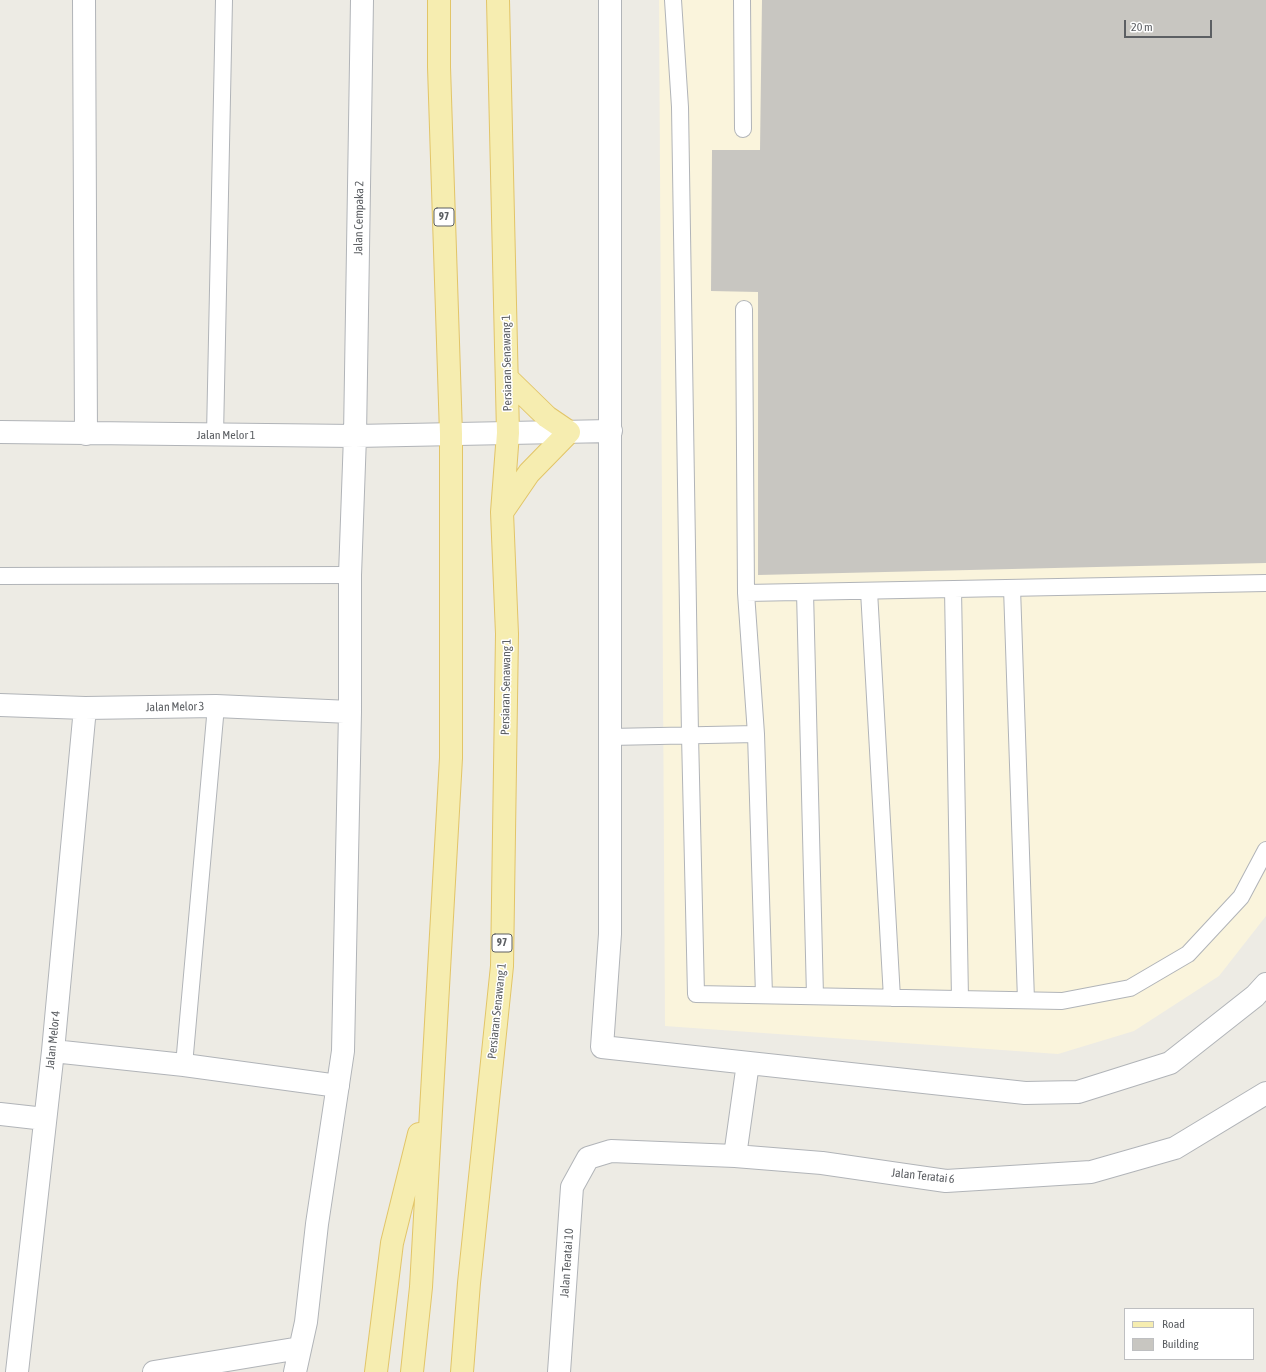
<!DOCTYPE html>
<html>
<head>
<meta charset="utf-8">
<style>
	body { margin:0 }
	#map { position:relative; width:1266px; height:1372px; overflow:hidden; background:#edebe4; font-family:"Asap Condensed",sans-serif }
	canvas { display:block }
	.legend { position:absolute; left:1124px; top:1308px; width:130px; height:52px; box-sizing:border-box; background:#fff; border:1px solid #bebfc1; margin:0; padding:5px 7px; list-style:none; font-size:12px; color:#5c5f63 }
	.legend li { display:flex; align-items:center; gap:8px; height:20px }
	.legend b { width:20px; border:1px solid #bebfc1 }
	.scale { position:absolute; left:1124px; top:20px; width:88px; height:18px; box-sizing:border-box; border:2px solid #5c5f63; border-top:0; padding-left:5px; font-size:12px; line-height:14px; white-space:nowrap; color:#5c5f63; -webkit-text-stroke:3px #fff; paint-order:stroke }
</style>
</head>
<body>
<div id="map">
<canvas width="1266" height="1372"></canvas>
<ul class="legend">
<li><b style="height:5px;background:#f6edb0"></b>Road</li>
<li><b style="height:11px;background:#c8c6c1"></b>Building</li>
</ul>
<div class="scale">20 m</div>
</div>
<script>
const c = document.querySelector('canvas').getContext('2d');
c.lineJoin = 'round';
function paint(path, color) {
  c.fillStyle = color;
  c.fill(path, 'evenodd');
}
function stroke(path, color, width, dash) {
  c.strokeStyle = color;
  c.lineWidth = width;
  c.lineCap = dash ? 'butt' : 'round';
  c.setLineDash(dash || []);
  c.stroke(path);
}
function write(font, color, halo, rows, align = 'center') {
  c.font = font + ' "Asap Condensed",sans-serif';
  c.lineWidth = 3;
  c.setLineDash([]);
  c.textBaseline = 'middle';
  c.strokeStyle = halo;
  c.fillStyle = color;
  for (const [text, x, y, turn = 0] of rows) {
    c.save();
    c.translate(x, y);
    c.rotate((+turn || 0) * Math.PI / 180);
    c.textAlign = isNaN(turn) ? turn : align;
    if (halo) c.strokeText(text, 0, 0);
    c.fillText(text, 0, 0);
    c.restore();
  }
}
const commercial = new Path2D(`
	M659 0H1266V916L1219 976 1134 1031 1058 1054 665 1026Z`);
const building = new Path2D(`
	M762 0H1266V563L758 575V292L711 291 712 150H760Z`);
const lane = new Path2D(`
	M673 0 680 107 690 735 696 994 1062 1001 1130 988 1188 954 1241 897 1266 850
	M742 0 743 129
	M215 435 224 0
	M0 576 350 575
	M1012 588 1026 1000
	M953 589 960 999
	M869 591 892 998
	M805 592 815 996
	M746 593 1266 583
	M756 734 764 995
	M610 737 756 734 746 593 744 309
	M184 1065 216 706`);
const street = new Path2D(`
	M84 0 86 434
	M610 0V934L602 1047 1025 1093 1078 1092 1170 1063 1255 996 1266 984
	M0 432 355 436 611 431
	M0 705 85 708 216 706 350 712
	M53 1051 184 1065 338 1086
	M0 1114 45 1119
	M735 1156 748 1063
	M17 1372 53 1051 85 708
	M154 1372 300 1348
	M295 1372 306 1322 317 1224 343 1051 350 712V575L355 436 362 0
	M559 1372 572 1187 588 1158 611 1151 735 1156 822 1163 946 1181 1091 1172 1175 1148 1266 1093`);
const primary = new Path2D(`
	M503 511 529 473 569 432 547 417 507 378
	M376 1372 392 1243 419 1134
	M412 1372 421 1287 451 758V434L439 67V0
	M462 1372 469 1283 502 966 507 634 502 512 508 433 498 0`);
const shields = [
	[444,217,20],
	[502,943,20]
];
const shieldNames = [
	["97",444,217],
	["97",502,943]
];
const streetNames = [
	["Jalan Cempaka 2",359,218,-89],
	["Persiaran Senawang 1",507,363,-91],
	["Jalan Melor 1",226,435],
	["Persiaran Senawang 1",506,687,-89],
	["Jalan Melor 3",175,707,-1],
	["Persiaran Senawang 1",497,1011,-84],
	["Jalan Melor 4",53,1040,-84],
	["Jalan Teratai 6",923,1176,6],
	["Jalan Teratai 10",567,1263,-86]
];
paint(commercial, '#faf4dc');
paint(building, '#c8c6c1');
stroke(lane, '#b1b4b8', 18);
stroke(street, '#b1b4b8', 24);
stroke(primary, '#e2c568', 24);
stroke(lane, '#fff', 16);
stroke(street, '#fff', 22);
stroke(primary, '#f6edb0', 22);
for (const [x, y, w] of shields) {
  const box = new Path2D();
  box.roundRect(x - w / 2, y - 9, w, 18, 3);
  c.fillStyle = '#fff';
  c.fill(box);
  stroke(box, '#5c5f63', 1);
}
write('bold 11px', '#5c5f63', null, shieldNames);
write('12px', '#5c5f63', '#fff', streetNames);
</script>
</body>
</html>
